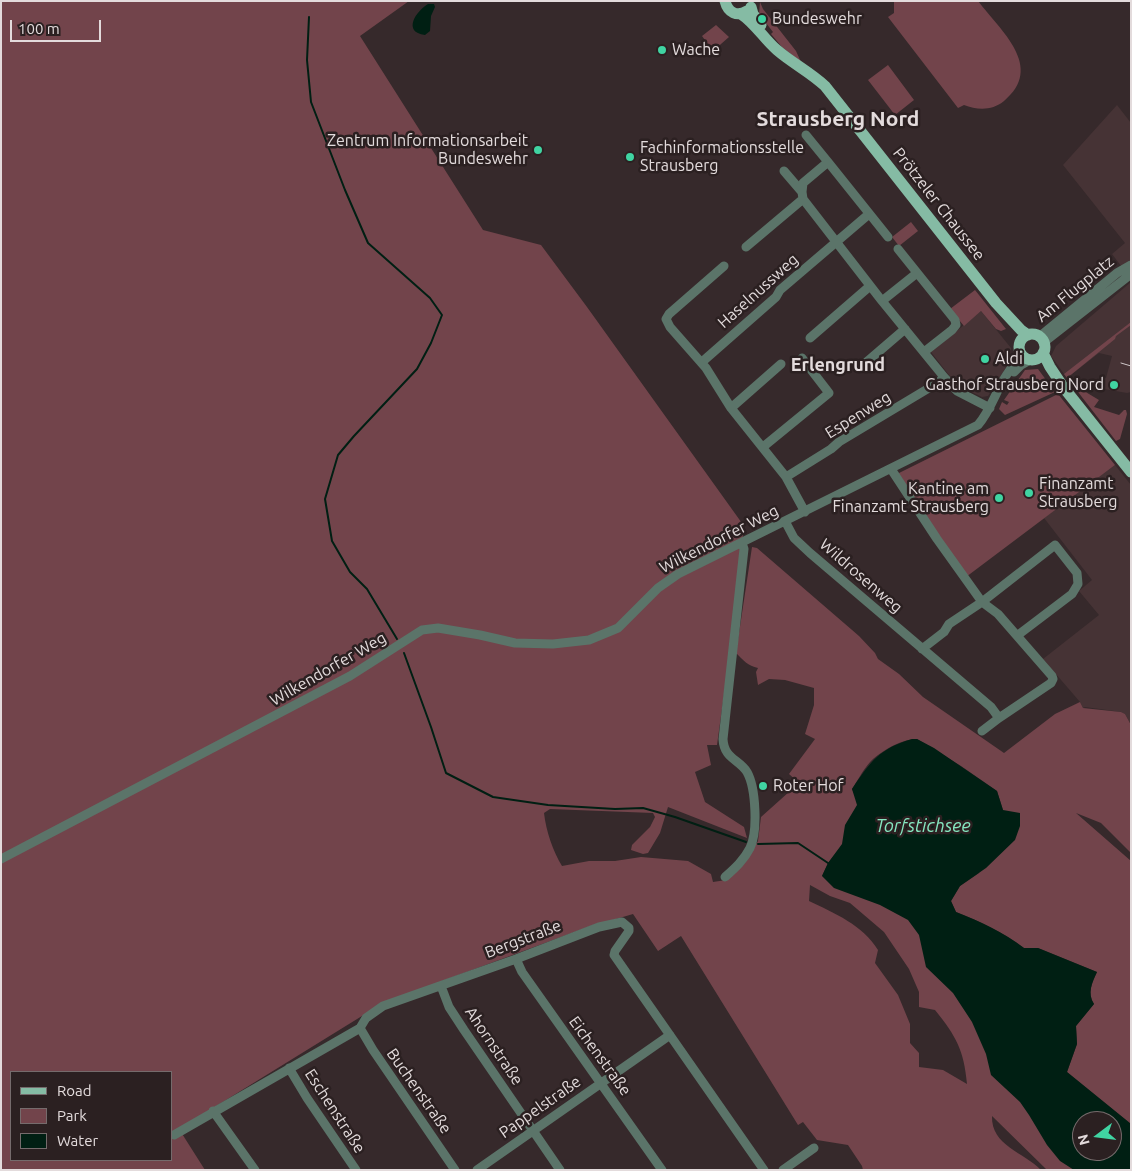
<!DOCTYPE html>
<html>
<head>
<meta charset="utf-8">
<style>
	body { margin:0 }
	#map { position:relative; width:1132px; height:1171px; overflow:hidden; background:#36292b; font-family:Ubuntu,sans-serif }
	canvas { display:block }
	.frame { position:absolute; inset:0; border:2px solid #e3dbdc; pointer-events:none }
	.legend { position:absolute; left:10px; top:1071px; width:162px; height:90px; box-sizing:border-box; background:#2b2021; border:1px solid #756b6c; margin:0; padding:6px 9px; list-style:none; font-size:15px; color:#e3dbdc }
	.legend li { display:flex; align-items:center; gap:10px; height:25px }
	.legend b { width:25px; border:1px solid #756b6c }
	.north { position:absolute; left:1072px; top:1111px; width:50px; height:50px; box-sizing:border-box; background:#2b2021; border:1px solid #756b6c; border-radius:50%; rotate:255deg; font-size:14px; font-weight:700; line-height:20px; text-align:center; color:#e3dbdc }
	.north::after { content:''; display:block; margin:auto; width:18px; height:22px; background:#40d4a2; clip-path:polygon(50% 0,100% 100%,50% 72%,0 100%) }
	.scale { position:absolute; left:10px; top:20px; width:91px; height:22px; box-sizing:border-box; border:2px solid #e3dbdc; border-top:0; padding-left:6px; font-size:15px; line-height:18px; white-space:nowrap; color:#e3dbdc; -webkit-text-stroke:4px #2b2021; paint-order:stroke }
</style>
</head>
<body>
<div id="map">
<canvas width="1132" height="1171"></canvas>
<div class="frame"></div>
<ul class="legend">
<li><b style="height:6px;background:#85bba4"></b>Road</li>
<li><b style="height:14px;background:#72444b"></b>Park</li>
<li><b style="height:14px;background:#001f13"></b>Water</li>
</ul>
<div class="north">N</div>
<div class="scale">100 m</div>
</div>
<script>
const c = document.querySelector('canvas').getContext('2d');
c.lineJoin = 'round';
function paint(path, color) {
  c.fillStyle = color;
  c.fill(path, 'evenodd');
}
function stroke(path, color, width, dash) {
  c.strokeStyle = color;
  c.lineWidth = width;
  c.lineCap = dash ? 'butt' : 'round';
  c.setLineDash(dash || []);
  c.stroke(path);
}
function write(font, color, halo, rows, align = 'center') {
  c.font = font + ' Ubuntu,sans-serif';
  c.lineWidth = 5;
  c.setLineDash([]);
  c.textBaseline = 'middle';
  c.strokeStyle = halo;
  c.fillStyle = color;
  for (const [text, x, y, turn = 0] of rows) {
    c.save();
    c.translate(x, y);
    c.rotate((+turn || 0) * Math.PI / 180);
    c.textAlign = isNaN(turn) ? turn : align;
    if (halo) c.strokeText(text, 0, 0);
    c.fillText(text, 0, 0);
    c.restore();
  }
}
const built = new Path2D(`
	M1117 105 1131 123V279L1112 254 1125 243 1063 165Z
	M1131 282V392L1127 393 1104 389V388L1099 387 1102 377 1106 378 1112 356 1099 353 1067 378 1051 356 1056 346Z
	M981 311 1011 348V355L1010 361 988 396 982 397 969 391 952 379 931 352Z
	M1115 465 1131 485V725L1125 714 1121 712 1085 707 1083 708 1080 702 1043 659 1099 615 1079 591 1092 580 1044 518Z`);
const green = new Path2D(`
	M1 1H409L360 36 483 230 541 245 587 307 744 526 730 651 717 745H707L711 765 695 772 705 802 744 827 747 838 668 807 660 833 648 853 643 854 631 850 632 845 650 827 655 817 653 813 550 809 544 813C546 831 553 851 562 866L589 861H615L641 857 688 861 711 874 713 882 726 880 750 854 758 841 761 817 799 783 789 774 815 739 805 734 814 705V688L785 680 769 679 758 685 756 672 758 668C748 666 743 660 736 653L752 547 757 548 859 636 875 653 878 659 899 674 923 697 1004 753 1055 714 1080 702 1083 708 1121 712 1125 714 1131 725V853L1101 823 1076 813 1131 861V1124L1067 1072 1077 1044 1076 1026 1094 1004C1087 993 1092 983 1097 972L1038 948H1024C1003 932 981 922 956 912L951 901 960 886 979 873 1003 810 997 791 961 766 917 739C902 739 885 749 873 759 865 766 858 780 852 789L862 811 843 844 828 863 822 876 888 888 1081 1170H1047L992 1116C991 1146 1024 1152 1041 1170H863L862 1166 848 1145 817 1140 803 1122 798 1125 681 936 658 951 633 914 599 924V923L383 1003 179 1129 205 1170H1ZM810 885 830 896 850 903 884 932 909 969 919 992V1007L935 1010C956 1036 964 1050 967 1084L943 1070 919 1067V1053L910 1043V1024L898 995 875 963 878 950C863 925 834 913 809 901ZM11 1072H171V1160H11Z
	M894 1H978C1001 31 1045 67 1004 101 992 111 977 110 964 105L958 108 888 17 894 13Z
	M760 2 763 9 796 51 801 62 782 47 771 34 773 32 759 14Z
	M716 25 729 37 713 51 702 36Z
	M888 65 914 100 895 115 868 80Z
	M911 222 918 231 899 246 892 237Z
	M975 290 1006 329 1001 331 996 329 981 311 964 326 950 309Z
	M1131 322V325L1116 336 1115 339 1067 378 1064 374Z
	M1038 369 1055 392 1005 415 999 409 1002 402 1007 405 1009 402 1004 400 1025 370Z
	M1084 391 1099 400 1094 407 1119 415 1124 410H1126L1127 414 1120 439 1116 441 1078 392Z
	M1058 394 1115 465 966 577 897 474Z`);
const water = new Path2D(`
	M428 4H434L435 7 431 16 430 31 425 35C402 32 416 11 428 4Z
	M912 739H917L934 748 997 791 1003 810 1020 813V826L1015 840 986 868 960 886 951 901 956 912C981 922 1003 932 1024 948H1038L1097 972C1092 983 1087 993 1094 1004L1076 1026 1077 1044 1067 1072 1131 1124V1170H1074L1060 1161 1047 1145 1029 1115 1020 1102 991 1075 986 1054 972 1022 953 993 926 967 919 935 908 920 880 905 834 888 822 876 828 863 842 844 845 825 857 805 852 789C870 762 880 748 912 739ZM1082 1121H1112V1151H1082Z`);
const stream = new Path2D(`
	M309 17 307 60 311 102 345 190 368 243 430 298 442 315 431 343 417 369 354 436 338 455 325 499 332 541 350 572 367 589 397 639
	M404 653 431 727 446 773 493 797 548 805 615 809 643 808 675 817 746 842
	M758 844 798 843 828 863`);
const minor = new Path2D(`
	M806 135 828 162
	M784 171 802 192 803 199 882 301 944 377 957 391 990 408
	M802 192 803 183 828 162 888 237
	M746 247 803 199
	M898 249 955 320 956 325 952 330 924 352
	M724 266 669 314 666 319 670 327 706 368 731 408 786 477 805 512
	M882 301 917 273
	M1039 337 1117 273 1131 265
	M810 338 870 286
	M1043 343 1131 274
	M702 362 776 297 780 290 869 214
	M862 366 905 329
	M1014 372 1021 365 1030 360
	M731 408 781 364
	M763 447 829 393 802 358
	M786 477 831 449 839 442 939 382 944 377
	M785 521 794 538 810 553 991 707 999 718 1051 683 1053 679 1052 676 998 614 982 602 937 539 891 469
	M922 649 944 632 949 624 982 602 1055 545 1077 573 1078 584 1072 594 1018 635
	M982 731 999 718
	M1 859 350 676 422 630 438 628 480 635 515 643 553 644 589 640 618 628 658 588 678 574 978 425C990 411 995 394 1004 379 1010 369 1017 362 1019 351
	M725 877C735 868 744 860 750 848 758 832 756 788 747 772 739 759 724 759 723 739L744 549 742 543
	M516 959 522 972 662 1170
	M441 986 449 1007 464 1030 560 1170
	M360 1028 373 1050 455 1170
	M289 1068 307 1098 356 1170
	M213 1111 255 1170
	M174 1135 355 1031 360 1028 366 1018 383 1006 516 959 599 927 622 922 629 928V931L615 951 614 955 764 1170
	M477 1170 670 1035
	M783 1170 814 1148`);
const major = new Path2D(`
	M725 1C728 13 737 17 747 11
	M751 7 753 14 761 25
	M741 14C755 23 764 39 777 50 792 63 810 72 825 86L996 303 1021 330 1028 335
	M1019 347a13 13 0 1 1 26 0a13 13 0 1 1-26 0Z
	M1043 353 1050 367 1064 388 1131 472`);
const tram = new Path2D(`
	M1121 363 1131 366`);
const markers = [
	[762,19,5,"#40d4a2"],
	[662,50,5,"#40d4a2"],
	[538,150,5,"#40d4a2"],
	[630,157,5,"#40d4a2"],
	[985,359,5,"#40d4a2"],
	[1114,385,5,"#40d4a2"],
	[1029,493,5,"#40d4a2"],
	[999,498,5,"#40d4a2"],
	[763,786,5,"#40d4a2"]
];
const poiNames = [
	["Bundeswehr",772,19],
	["Wache",672,50],
	["Zentrum Informationsarbeit",528,141,"right"],
	["Bundeswehr",528,159,"right"],
	["Fachinformationsstelle",640,148],
	["Strausberg",640,166],
	["Aldi",995,359],
	["Gasthof Strausberg Nord",1104,385,"right"],
	["Finanzamt",1039,484],
	["Strausberg",1039,502],
	["Kantine am",989,489,"right"],
	["Finanzamt Strausberg",989,507,"right"],
	["Roter Hof",773,786]
];
const streetNames = [
	["Prötzeler Chaussee",939,204,52],
	["Am Flugplatz",1075,289,-39],
	["Haselnussweg",758,291,-42],
	["Espenweg",858,415,-32],
	["Wilkendorfer Weg",719,539,-27],
	["Wildrosenweg",861,576,41],
	["Wilkendorfer Weg",328,669,-30],
	["Bergstraße",523,939,-21],
	["Ahornstraße",494,1046,56],
	["Eichenstraße",600,1056,54],
	["Buchenstraße",419,1091,55],
	["Pappelstraße",540,1107,-35],
	["Eschenstraße",335,1111,57]
];
const neighbourhoodNames = [
	["Erlengrund",838,365]
];
const waterNames = [
	["Torfstichsee",923,826]
];
const districtNames = [
	["Strausberg Nord",838,119]
];
paint(built, '#463335');
paint(green, '#72444b');
paint(water, '#001f13');
stroke(stream, '#001f13', 2);
stroke(minor, '#5b7469', 9);
stroke(major, '#85bba4', 11);
stroke(tram, '#cfc7c8', 1);
for (const [x, y, r, color] of markers) {
  const dot = new Path2D();
  dot.arc(x, y, r, 0, 2 * Math.PI);
  c.fillStyle = color;
  c.fill(dot);
  stroke(dot, '#2b2021', 2);
}
write('16px', '#e3dbdc', '#2b2021', poiNames, 'left');
write('16px', '#e3dbdc', '#2b2021', streetNames);
write('bold 18px', '#e3dbdc', '#2b2021', neighbourhoodNames);
write('italic 18px', '#86e7c0', '#2b2021', waterNames);
write('bold 21px', '#e3dbdc', '#2b2021', districtNames);
</script>
</body>
</html>
